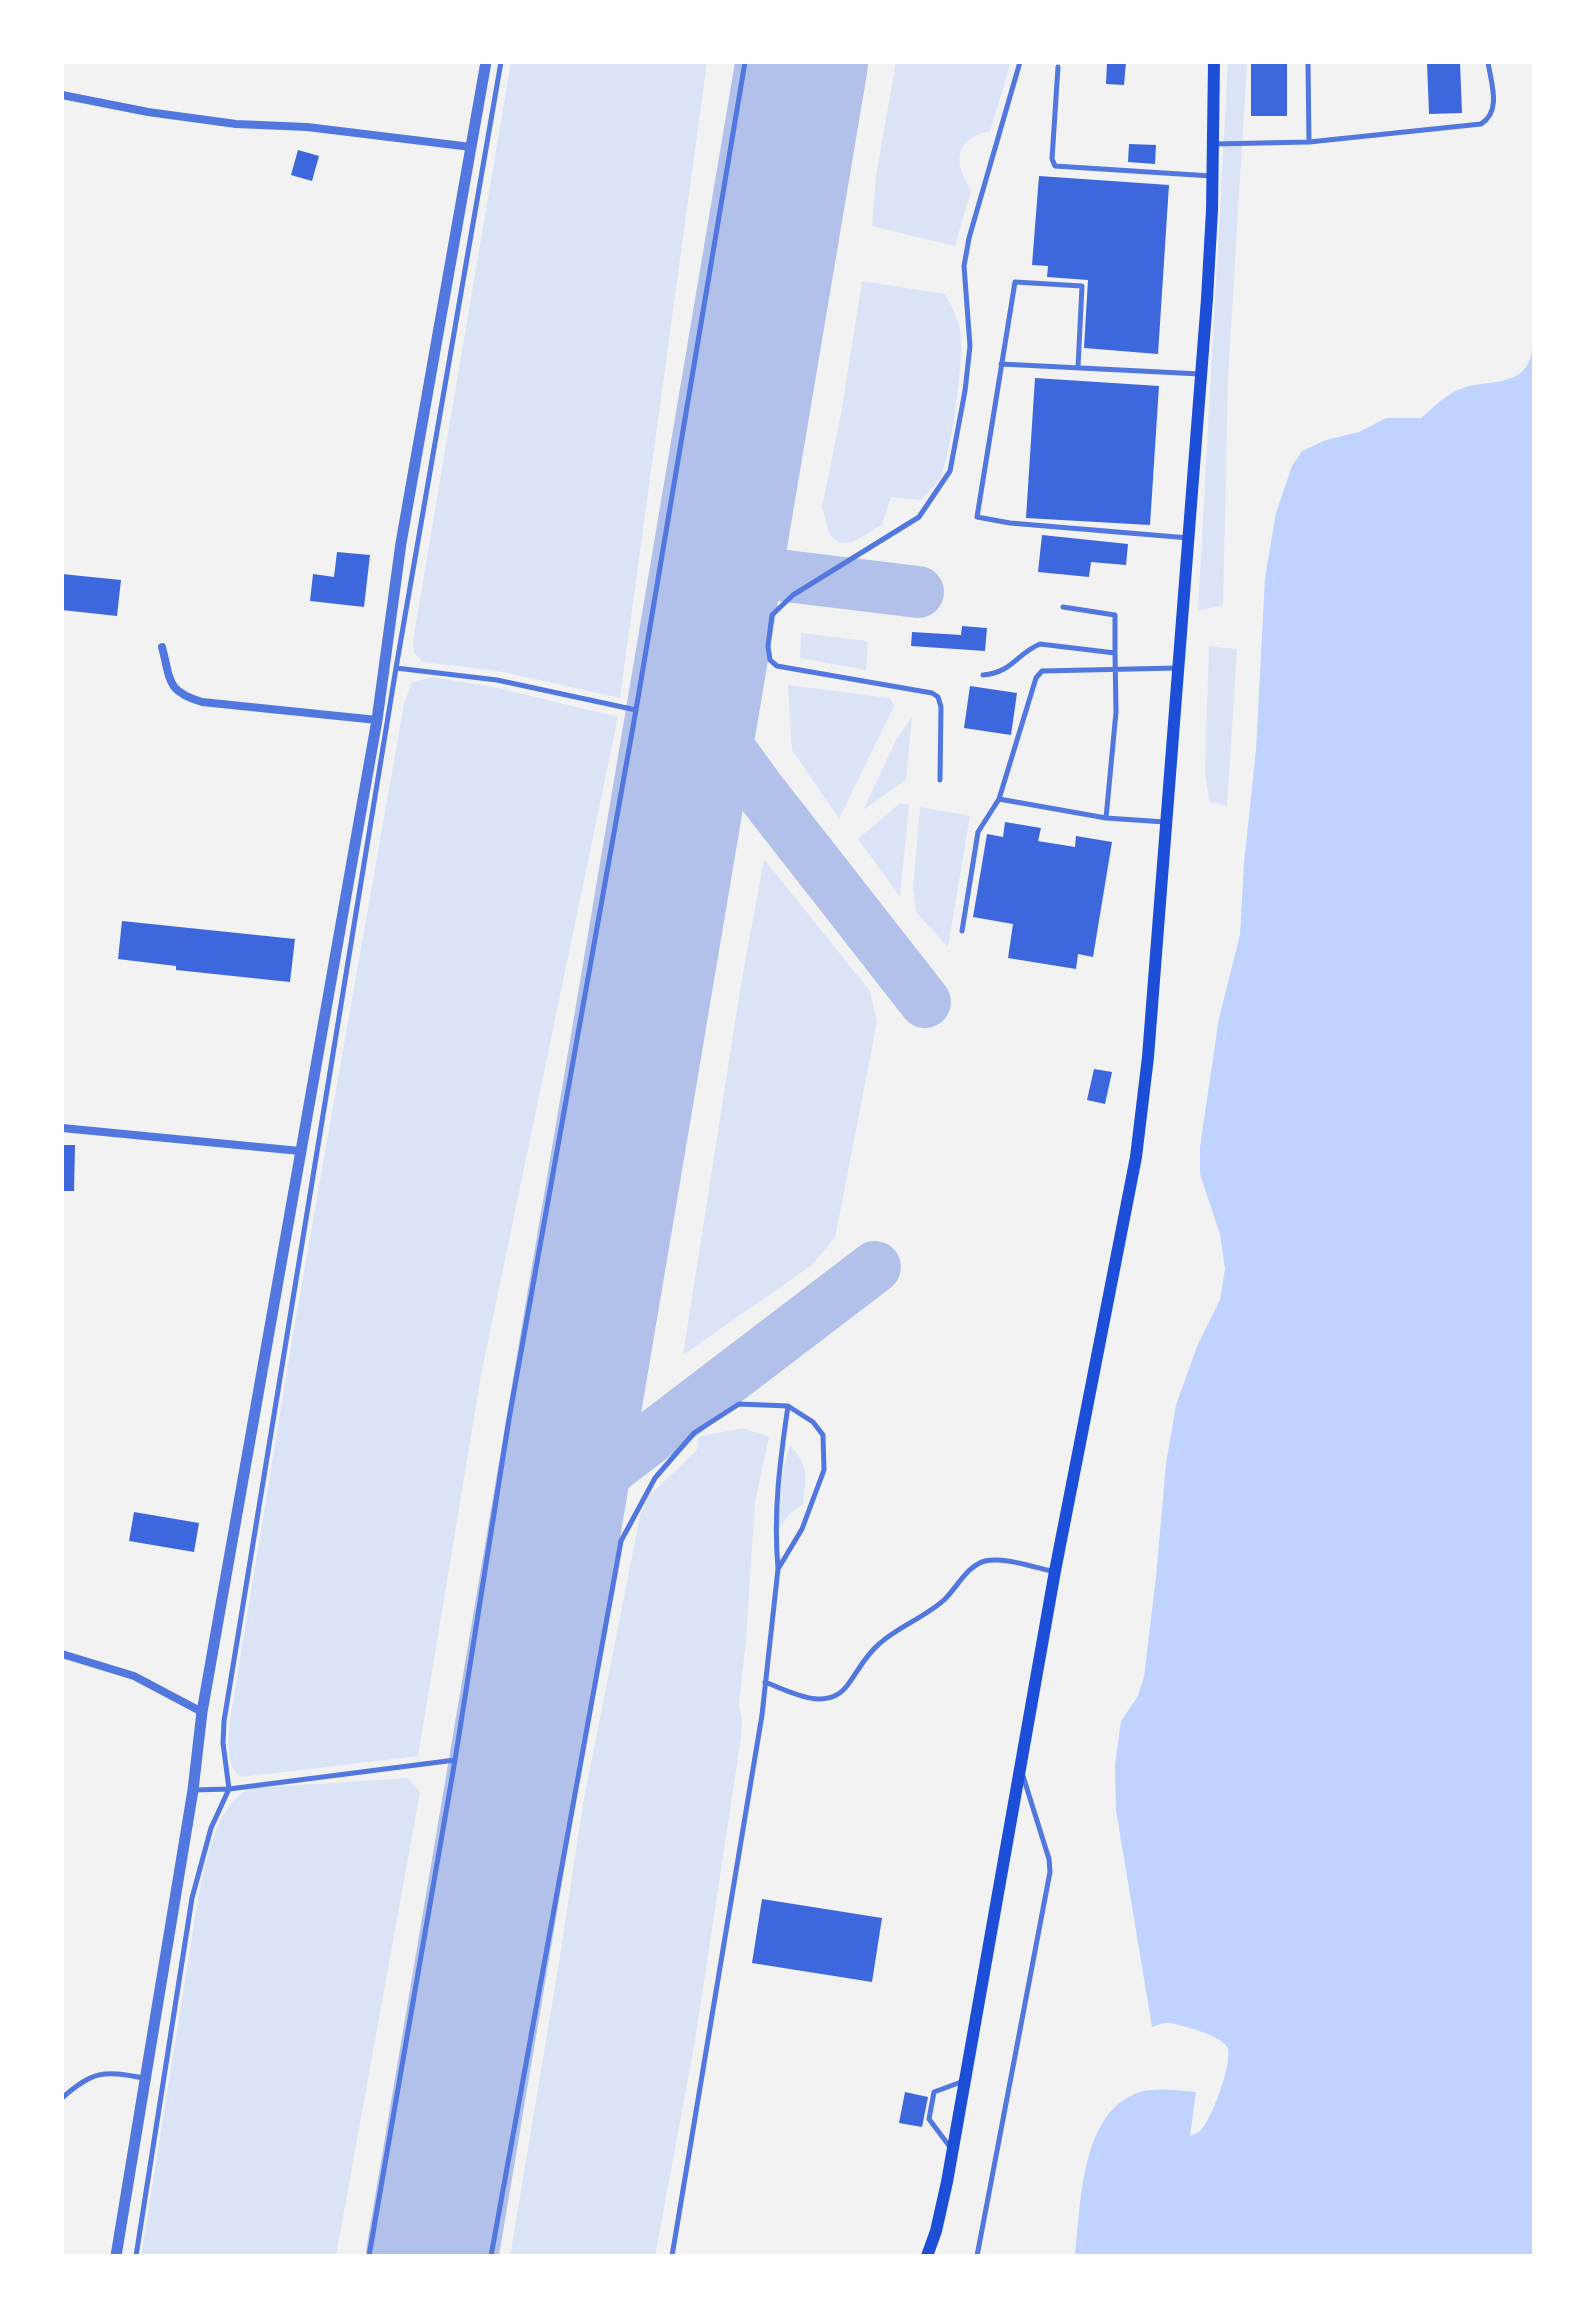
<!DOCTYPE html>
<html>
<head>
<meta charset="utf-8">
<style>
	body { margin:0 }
	#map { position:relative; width:1596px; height:2318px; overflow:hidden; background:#f2f2f2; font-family:Lato,sans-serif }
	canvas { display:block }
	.frame { position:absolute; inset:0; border:64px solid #fff; pointer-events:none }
</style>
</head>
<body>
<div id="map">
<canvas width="1596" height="2318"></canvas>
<div class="frame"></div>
</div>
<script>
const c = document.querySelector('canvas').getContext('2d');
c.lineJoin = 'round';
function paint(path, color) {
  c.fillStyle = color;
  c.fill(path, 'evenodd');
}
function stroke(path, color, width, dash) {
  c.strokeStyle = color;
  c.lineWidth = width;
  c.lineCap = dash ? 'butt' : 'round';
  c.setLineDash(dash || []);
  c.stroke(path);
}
const green = new Path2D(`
	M511 62H707L620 698 499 671 422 662 414 653 413 640Z
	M896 62H1011L990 131C954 139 953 163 971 190L955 246 872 226 876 176Z
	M1228 62H1247L1228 378 1223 605 1198 611Z
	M862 281 945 294C952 307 959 320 961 335 963 365 952 448 941 476 937 485 927 493 920 500L891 497 882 525 853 542 839 543 830 535 822 507 841 414Z
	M801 633 868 641 866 670 800 658Z
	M1209 646 1237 649 1227 806 1209 802 1205 770Z
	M433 677 498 688 618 717 481 1375 418 1756 241 1777C226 1768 228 1742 229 1726L293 1334 404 704 412 682Z
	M788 685 890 698 894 706 839 819 792 750Z
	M912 717 906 780 863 810 896 740Z
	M900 803 909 805 900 897 858 839Z
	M920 807 970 816 948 947 916 912 913 888Z
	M764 859 870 991 877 1022 835 1238 812 1265 683 1355 741 984Z
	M743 1428 769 1437 755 1502 746 1640 739 1704 742 1721 741 1738 695 2041 655 2256H510L560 1956 583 1804 640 1516 648 1497 697 1450 698 1437Z
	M790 1445C809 1467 807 1476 803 1504L789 1514 776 1535 783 1470Z
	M408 1778 420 1792 336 2256H141L198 1899C205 1866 216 1798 254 1788Z`);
const water = new Path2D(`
	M1534 326V2256H1075C1081 2205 1080 2111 1140 2092 1158 2087 1178 2091 1196 2092L1190 2136C1194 2134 1198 2133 1201 2130 1212 2119 1234 2060 1227 2047 1222 2036 1182 2025 1170 2023 1164 2022 1158 2025 1152 2027L1116 1810 1115 1764 1121 1721 1138 1696 1144 1677 1156 1577 1166 1464 1176 1405 1198 1344 1220 1300 1225 1269 1220 1234 1200 1174V1147L1219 1018 1240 935 1244 863 1256 750 1265 578 1276 513 1292 466 1302 451 1326 440 1359 432 1386 418H1421C1434 407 1447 393 1463 388 1485 380 1521 387 1530 359 1533 349 1532 337 1534 326Z`);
const taxiway = new Path2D(`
	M722 537C732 557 741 566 762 573L918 592
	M700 666 707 712 725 743 760 791 925 1002
	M679 794C708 769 730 763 760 791
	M577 1395C577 1403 576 1413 578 1421 588 1458 626 1453 651 1438
	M555 1523 569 1505 589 1485 875 1267`);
const runway = new Path2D(`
	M432 2256 802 62`);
const building = new Path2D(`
	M1107 62H1126L1124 85 1106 84Z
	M1251 62H1287V116H1251Z
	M1427 62H1460L1462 113 1429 114Z
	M1129 144 1156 145 1155 164 1128 162Z
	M298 150 319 156 312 181 291 175Z
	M1039 176 1169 185 1158 354 1084 348 1088 280 1047 277 1048 266 1032 265Z
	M1035 378 1159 386 1150 525 1026 518Z
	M1042 535 1128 544 1126 565 1091 562 1089 577 1038 572Z
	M337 552 370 555 364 607 310 601 313 574 334 577Z
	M62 574 121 580 117 616 62 610Z
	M962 626 987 628 985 651 911 646 912 632 961 635Z
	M970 686 1017 693 1011 735 964 728Z
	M1005 822 1041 828 1038 841 1075 847 1076 836 1112 842 1093 957 1078 954 1076 969 1008 958 1013 924 973 917 987 834 1003 837Z
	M122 921 295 939 290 982 176 970V966L118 959Z
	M1094 1069 1112 1072 1105 1104 1087 1100Z
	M62 1145H75L74 1191H62Z
	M134 1512 199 1523 194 1552 129 1541Z
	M762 1899 882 1918 872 1982 752 1963Z
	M905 2092 928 2097 922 2127 899 2123Z`);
const service = new Path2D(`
	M1308 62 1309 142 1481 124C1502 111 1491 83 1488 62
	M1058 67 1052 159 1055 166 1211 176
	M1214 144 1309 142
	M1001 364 1200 374
	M1078 367 1082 286 1015 282 977 517 1010 523 1189 538
	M1063 607 1115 615V653
	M396 668 497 680 636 710
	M983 675C1013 672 1016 654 1040 644L1115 653 1116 712 1106 818
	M940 780 941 707 938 697 932 693 777 666 770 660 768 646 772 615 793 595 919 517 950 471 965 391 970 346 964 266 969 238 1020 62
	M1165 822 1106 818 999 799 1036 678 1042 671 1177 668
	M962 931 978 832 999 799
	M778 1568C773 1512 780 1461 788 1406
	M765 1682C791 1692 829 1714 849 1683 859 1669 866 1655 879 1644 899 1626 926 1617 945 1599 958 1586 967 1566 985 1561 1005 1557 1032 1567 1052 1571
	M194 1790 229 1789 455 1760
	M62 2098C93 2071 103 2070 143 2078
	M950 2147 929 2119 934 2092 964 2081
	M136 2256 192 1898 211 1828 229 1789 223 1743 224 1721 396 668 501 62
	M369 2256 455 1760 509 1419 636 710 745 62
	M491 2256 621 1541 655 1478 694 1433 739 1404 788 1406 813 1422 823 1435 824 1470 802 1529 778 1569 762 1715 672 2256
	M977 2256 1050 1872 1049 1859 1023 1776`);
const minor = new Path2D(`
	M62 95 148 112 236 124 307 127 471 147
	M162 647C171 681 166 691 202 702L377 720
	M62 1128 300 1151
	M62 1654 134 1676 202 1712`);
const tertiary = new Path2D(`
	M116 2256 193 1790 202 1712 377 720 401 543 486 62`);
const secondary = new Path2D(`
	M927 2256 936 2231 947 2182 1055 1571 1136 1157 1148 1057 1207 299 1212 210 1214 62`);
paint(green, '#dbe4f7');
paint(water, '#bfd3fe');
stroke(taxiway, '#b2c1ea', 52);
stroke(runway, '#b2c1ea', 132);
paint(building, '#3d67dc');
stroke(service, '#5277de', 5);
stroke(minor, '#5277de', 8);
stroke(tertiary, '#5277de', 11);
stroke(secondary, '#1d4ed8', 12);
</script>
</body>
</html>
